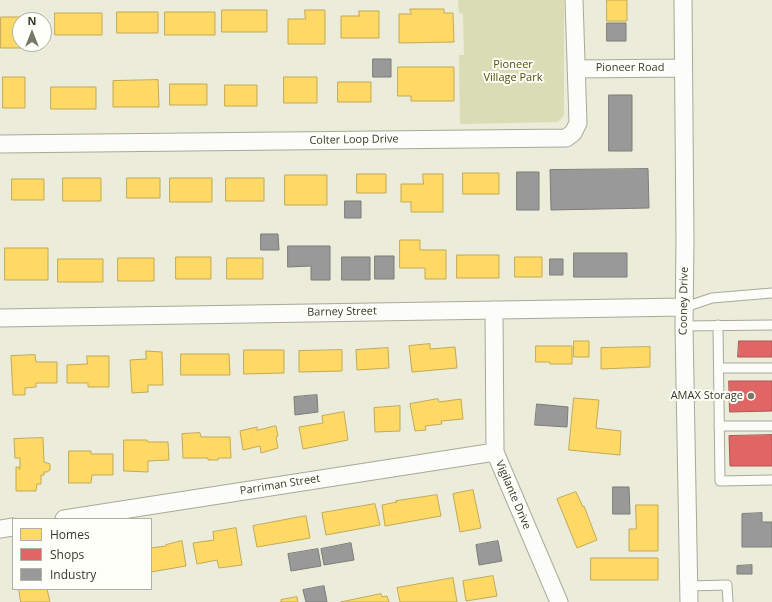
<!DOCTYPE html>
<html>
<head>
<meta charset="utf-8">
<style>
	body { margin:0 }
	#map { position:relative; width:772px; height:602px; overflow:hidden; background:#ebecd9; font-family:"Open Sans",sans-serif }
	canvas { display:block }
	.legend { position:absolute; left:12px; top:518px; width:140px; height:72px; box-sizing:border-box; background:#fefff8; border:1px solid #afb0a6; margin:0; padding:5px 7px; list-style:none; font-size:12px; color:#38392b }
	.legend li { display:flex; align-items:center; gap:8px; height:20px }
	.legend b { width:20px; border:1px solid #afb0a6 }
	.north { position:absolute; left:12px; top:12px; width:40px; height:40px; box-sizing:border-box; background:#fefff8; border:1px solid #afb0a6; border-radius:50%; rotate:0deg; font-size:11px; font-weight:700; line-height:16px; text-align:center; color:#38392b }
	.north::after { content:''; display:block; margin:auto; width:14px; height:18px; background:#777868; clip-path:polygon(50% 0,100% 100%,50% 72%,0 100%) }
</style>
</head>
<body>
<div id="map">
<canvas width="772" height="602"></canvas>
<ul class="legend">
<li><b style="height:11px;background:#ffd966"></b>Homes</li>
<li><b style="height:11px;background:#e06666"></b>Shops</li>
<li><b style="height:11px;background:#999"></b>Industry</li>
</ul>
<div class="north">N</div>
</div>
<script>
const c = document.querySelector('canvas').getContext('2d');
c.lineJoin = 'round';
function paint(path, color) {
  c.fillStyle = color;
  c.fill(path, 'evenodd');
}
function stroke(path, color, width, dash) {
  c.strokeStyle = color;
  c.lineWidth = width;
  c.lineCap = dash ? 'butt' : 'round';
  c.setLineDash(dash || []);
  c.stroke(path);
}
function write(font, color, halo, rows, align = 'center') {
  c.font = font + ' "Open Sans",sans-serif';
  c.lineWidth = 4;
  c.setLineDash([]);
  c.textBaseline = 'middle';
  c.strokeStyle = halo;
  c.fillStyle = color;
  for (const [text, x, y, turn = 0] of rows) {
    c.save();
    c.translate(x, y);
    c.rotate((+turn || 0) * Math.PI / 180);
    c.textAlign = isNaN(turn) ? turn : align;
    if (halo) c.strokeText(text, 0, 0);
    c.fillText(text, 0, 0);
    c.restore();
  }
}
const green = new Path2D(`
	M458 0H564V115L558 122 460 124 459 55H464L463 14 459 13Z`);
const homes = new Path2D(`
	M607 0H627V21H607Z
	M410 9H444V13H453L454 42 399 43V14H411Z
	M222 10H267V32H222Z
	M305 10H325V44H288V19H305Z
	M359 11H379V38H341V16H359Z
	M117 12H158V33H117Z
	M165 12H215V35H165Z
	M55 13H102V35H55Z
	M1 17H23V20H20V44H23V48H1Z
	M398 67H454V101H411V96H398Z
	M3 77H25V108H3Z
	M284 77H317V103H284Z
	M158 80 159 107H113V81Z
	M338 82H371V102H338Z
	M170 84H207V105H170Z
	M225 85H257V106H225Z
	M51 87H96V109H51Z
	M463 173H499V194H463Z
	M357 174H386V193H357Z
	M423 174H443V212H411V202H401V184H423Z
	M285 175H327V205H285Z
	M63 178H101V201H63Z
	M127 178H160V198H127Z
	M170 178H212V202H170Z
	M226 178H264V201H226Z
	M12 179H44V200H12Z
	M400 240H420V250H446V279H425V268H400Z
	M5 248H48V280H5Z
	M457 255H499V278H457Z
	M176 257H211V279H176Z
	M515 257H542V277H515Z
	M118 258H154V281H118Z
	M227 258H263V279H227Z
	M58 259H103V282H58Z
	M574 341H589V357H574Z
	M430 344V349L455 347 457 368 412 372 409 346Z
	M536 346H572V364H550V362H536Z
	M650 347V367L601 369V348Z
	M388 348 389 368 357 370 356 350Z
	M244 350H284V373L244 374Z
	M342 350V371L299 372V351Z
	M146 351 162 352 163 385H148V392L132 393 130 360 146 359Z
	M181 354H229L230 375H181Z
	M35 355 36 362H57V383H36V387L25 388V395H13L11 356Z
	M87 356H109V387H88V383H67V365L87 364Z
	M574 398 599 400 596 428 621 431 620 455 569 450Z
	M438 399 439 402 461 399 463 419 441 421 442 424 425 426 426 430 415 431 410 404Z
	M400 406V431L375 432 374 408Z
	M344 412 348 440 303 449 299 427 323 423 322 416Z
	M276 426 278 436 276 437 278 448 261 453 260 446 243 450 240 431 257 427V430Z
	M200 433 201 437H230L231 458H218V460H208V458H183L182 434Z
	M43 438 44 462 50 464V470L47 472H44V475H41V484H37L36 491H16V467H19V469H20V458H15L14 439Z
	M124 440H147L148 442H168L169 460 148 461V472L124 471Z
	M69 451H91V454H113V475H92L91 483H69Z
	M473 490 481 528 460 532 453 494Z
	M576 492 583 507 584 506 597 540 577 548 557 499Z
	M437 495 441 516 385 526 382 505 397 502 396 501Z
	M375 504 380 525 326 535 322 513Z
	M636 505H658V551H629V529H636Z
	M306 516 310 538 257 547 253 526Z
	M236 528 242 565 219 568 217 560 197 564 193 543 214 540 213 532Z
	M182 541 186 566 151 572V548L166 546V545Z
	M591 558H658V580H591Z
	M493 576 497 596 466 601 463 581Z
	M453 578 457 602H400L397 588Z
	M19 589H47L50 602H21Z
	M381 594 382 597 387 596 389 602H341Z
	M297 597 298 602H281V600Z`);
const shops = new Path2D(`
	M739 341H772V357H738Z
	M729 381H772V411L730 412Z
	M772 435V466H730L729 436Z`);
const industry = new Path2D(`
	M607 23H626V41H607Z
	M373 59H391V77H373Z
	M609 95H632V151H609Z
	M648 169 649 208 551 210 550 170Z
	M517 172H539V210H517Z
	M345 201H361V218H345Z
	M261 234H278L279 250H261Z
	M288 246H330V280H311V266L288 267Z
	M574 253H627V277H574Z
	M375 256H394V279H375Z
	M342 257H370V280H342Z
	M550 259H563V275H550Z
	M317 395 318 412 295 415 294 397Z
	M537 404 568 407 567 427 535 425Z
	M613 487H629L630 514H613Z
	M762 513V522H772V547H742V514Z
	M498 541 502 561 479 565 476 545Z
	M351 543 354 560 324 565 321 549Z
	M318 549 321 566 291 571 288 554Z
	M752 565V574H737V566Z
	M324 586 327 602H306L303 590Z`);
const service = new Path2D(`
	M685 307 712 298 772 293
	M718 325 720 481 772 480
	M684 326 772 325
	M719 368H772
	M719 426H772
	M688 586 727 585 728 602`);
const minor = new Path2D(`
	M683 0 685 240 684 326 689 602
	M576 69 683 68
	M0 144 566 138 573 133 578 123 574 0
	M494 310 495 452 559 602
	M0 318 685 307
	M64 519 495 452
	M0 529 13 527`);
const markers = [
	[751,396,4,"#777868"]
];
const parkNames = [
	["Pioneer",513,65],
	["Village Park",513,78]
];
const streetNames = [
	["Pioneer Road",630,68],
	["Colter Loop Drive",354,140,-1],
	["Cooney Drive",684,301,-89],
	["Barney Street",342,312,-1],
	["Parriman Street",280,485,-9],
	["Vigilante Drive",513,495,67]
];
const poiNames = [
	["AMAX Storage",743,396]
];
paint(green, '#d9dcb4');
paint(homes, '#ffd966');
stroke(homes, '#c3a954', 1);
paint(shops, '#e06666');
stroke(shops, '#ae5854', 1);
paint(industry, '#999');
stroke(industry, '#7c7c78', 1);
stroke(service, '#a8a99a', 11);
stroke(minor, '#a8a99a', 19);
stroke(service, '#fcfcf9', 9);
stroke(minor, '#fcfcf9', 17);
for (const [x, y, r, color] of markers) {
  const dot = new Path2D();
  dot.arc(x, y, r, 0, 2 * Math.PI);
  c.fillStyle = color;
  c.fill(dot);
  stroke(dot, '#fefff8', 1.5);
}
write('11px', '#4d5009', '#fefff8', parkNames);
write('11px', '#38392b', '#fefff8', streetNames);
write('11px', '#38392b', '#fefff8', poiNames, 'right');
</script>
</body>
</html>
